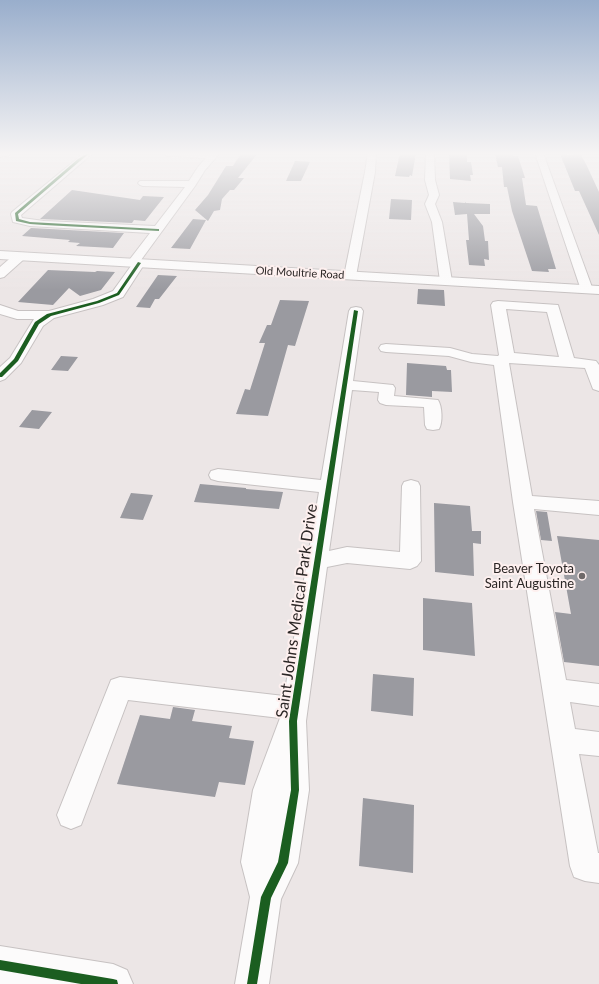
<!DOCTYPE html>
<html>
<head>
<meta charset="utf-8">
<style>
	body { margin:0 }
	canvas { display:block; background:#ece6e6 }
</style>
</head>
<body>
<canvas width="599" height="984"></canvas>
<script>
const c = document.querySelector('canvas').getContext('2d');
c.lineJoin = 'round';
function paint(path, color) {
  c.fillStyle = color;
  c.fill(path, 'evenodd');
}
function stroke(path, color, width, dash) {
  c.strokeStyle = color;
  c.lineWidth = width;
  c.lineCap = dash ? 'butt' : 'round';
  c.setLineDash(dash || []);
  c.stroke(path);
}
function write(font, color, halo, rows, align = 'center') {
  c.font = font + ' Lato,sans-serif';
  c.lineWidth = 4;
  c.setLineDash([]);
  c.textBaseline = 'middle';
  c.strokeStyle = halo;
  c.fillStyle = color;
  for (const [text, x, y, turn = 0] of rows) {
    c.save();
    c.translate(x, y);
    c.rotate((+turn || 0) * Math.PI / 180);
    c.textAlign = isNaN(turn) ? turn : align;
    if (halo) c.strokeText(text, 0, 0);
    c.fillText(text, 0, 0);
    c.restore();
  }
}
const building = new Path2D(`
	M241 153H258L238 178H244L234 190H230L222 199 220 210 214 211 208 221 195 210 208 195 226 166H233Z
	M400 153H416L412 176 410 175 409 177 395 176Z
	M449 153 467 154V162H471L473 175H470L471 181 450 179Z
	M500 153H513V156H518L525 178H522L526 205 537 206 556 269H548L549 272 532 271 512 211 507 187H504L502 167H498L495 154H500Z
	M560 154 581 155 586 164 599 192V235L579 191H575Z
	M295 161 310 162 301 181H286Z
	M72 190 140 200 143 196 164 197 145 221 134 220 132 223 40 219Z
	M391 199 412 200 411 220 389 219Z
	M453 202 465 203V202L466 203 490 204V214H474L483 226 485 241H488L489 260 484 259 485 266 469 265 466 240H469L467 214 455 215Z
	M193 219 206 220 190 249 171 248Z
	M31 228 124 233 113 248 76 246 80 243 68 242 70 240 22 236Z
	M48 270 95 272 97 271 115 272 101 290 80 296 69 288 53 305 18 302Z
	M158 275 177 276 159 299H155L150 308 136 307Z
	M418 289 444 290 445 306 417 304Z
	M280 300 309 301 295 346 288 345 268 416 236 414 245 389 250 390 265 343H259L267 325H271Z
	M61 356 78 357 68 371 51 370Z
	M407 363 446 366 447 370H451L452 392 432 391V397L406 395Z
	M32 410 52 412 39 429 19 427Z
	M200 484 246 488V489L283 492 279 509 194 502Z
	M131 493 153 495 143 520 120 518Z
	M434 503 470 506 472 531H481V544L473 543 474 576 435 572Z
	M536 511 547 512 552 541 541 540Z
	M557 536 599 540V666L564 662 555 612 571 614Z
	M423 598 472 603 475 656 423 650Z
	M373 674 414 678 413 716 371 711Z
	M173 707 195 710 192 721 232 726 229 738 254 741 245 785 219 782 215 797 117 784 140 715 170 719Z
	M363 798 414 805 413 873 359 866Z`);
const minor = new Path2D(`
	M0 153H11L10 155 0 157Z
	M84 153H93L21 215 22 218 44 221 155 226 185 187 143 186 140 185 138 183 140 181H189L198 167 206 158 168 156 165 155 164 153H220L205 170 195 186 141 260 145 263 123 297 103 305 54 318 43 326 21 363 5 379 0 381V367L10 358 34 319H17L0 314V305L18 311H49L93 299 113 291 131 266 127 263 150 233 30 226 13 222 11 214 12 212Z
	M368 153H376L375 172 356 276 354 279H346L344 276 365 172Z
	M426 153H434L435 180 439 195 435 204 442 222 452 281 450 284H442L440 281 432 222 425 204 429 195 425 180Z
	M535 153H543L593 290 592 293H582L581 290Z
	M19 253 23 254 25 257 23 260 4 277 0 278V267L15 254Z
	M498 301 558 305 574 358 596 361 599 365V391L593 389 585 368 509 363 532 496 599 501V515L534 509 566 680 599 684V706L570 702 575 729 599 732V756L579 754 598 853H599V883L585 881 574 877 570 866 513 502 494 365 471 362 449 356 386 352 381 351 379 348 381 345 386 344 450 348 472 354 498 356 499 355 491 305 493 302ZM506 309 547 312 559 357 514 353Z
	M356 307 361 308 363 311 353 381 393 385 395 388 394 396 438 400C442 406 443 422 439 429L433 430 427 429 425 425 424 407 386 405 380 403 378 400 379 392 352 390 329 551 347 547 400 552 402 486 404 482 411 480 418 482 420 486 421 561 417 566 410 569 347 563 327 567 306 721 309 790 298 863 281 899 269 984H235L250 897 241 862 253 790 280 718 128 700 81 825 71 829 61 825 57 815 111 680 120 677 284 696 319 492 218 481 211 479 209 475 211 471 218 469 321 480 349 311 351 308Z`);
const major = new Path2D(`
	M0 251 599 286V294L0 259Z
	M0 946 113 964 127 970 133 984H0Z`);
const cycleway = new Path2D(`
	M88 153H90L80 161 18 214 19 219 30 222 158 229H159V231L44 225 30 224 16 221 15 213 78 159Z
	M138 262 141 263 119 295 99 303 51 316 39 324 18 361 2 377H0V373L14 359 35 322 47 314 97 301 117 293Z
	M354 310 358 311 297 721 299 790 288 863 271 898 257 984H247L261 897 278 862 291 790 289 721Z
	M0 960 113 979 117 980 118 984H81L0 970Z`);
const markers = [
	[582,576,4,"#6f6969"]
];
const farStreetnames = [
	["Old Moultrie Road",300,273,3]
];
const poiNames = [
	["Beaver Toyota",574,569],
	["Saint Augustine",574,584]
];
const nearStreetnames = [
	["Saint Johns Medical Park Drive",297,611,-82]
];
paint(building, '#9a9aa0');
stroke(minor, '#c7c2c2', 2);
stroke(major, '#c7c2c2', 2);
paint(minor, '#fcfbfb');
paint(major, '#fcfbfb');
paint(cycleway, '#1b5e20');
const sky = c.createLinearGradient(0, 0, 0, 290);
sky.addColorStop(0, '#99aecc');
sky.addColorStop(0.53, '#f6f4f4');
sky.addColorStop(1, '#f6f4f400');
c.fillStyle = sky;
c.fillRect(0, 0, 599, 290);
for (const [x, y, r, color] of markers) {
  const dot = new Path2D();
  dot.arc(x, y, r, 0, 2 * Math.PI);
  c.fillStyle = color;
  c.fill(dot);
  stroke(dot, '#fef0ef', 1.5);
}
write('11px', '#2b2625', '#fef0ef', farStreetnames);
write('13px', '#2b2625', '#fef0ef', poiNames, 'right');
write('16px', '#2b2625', '#fef0ef', nearStreetnames);
</script>
</body>
</html>
